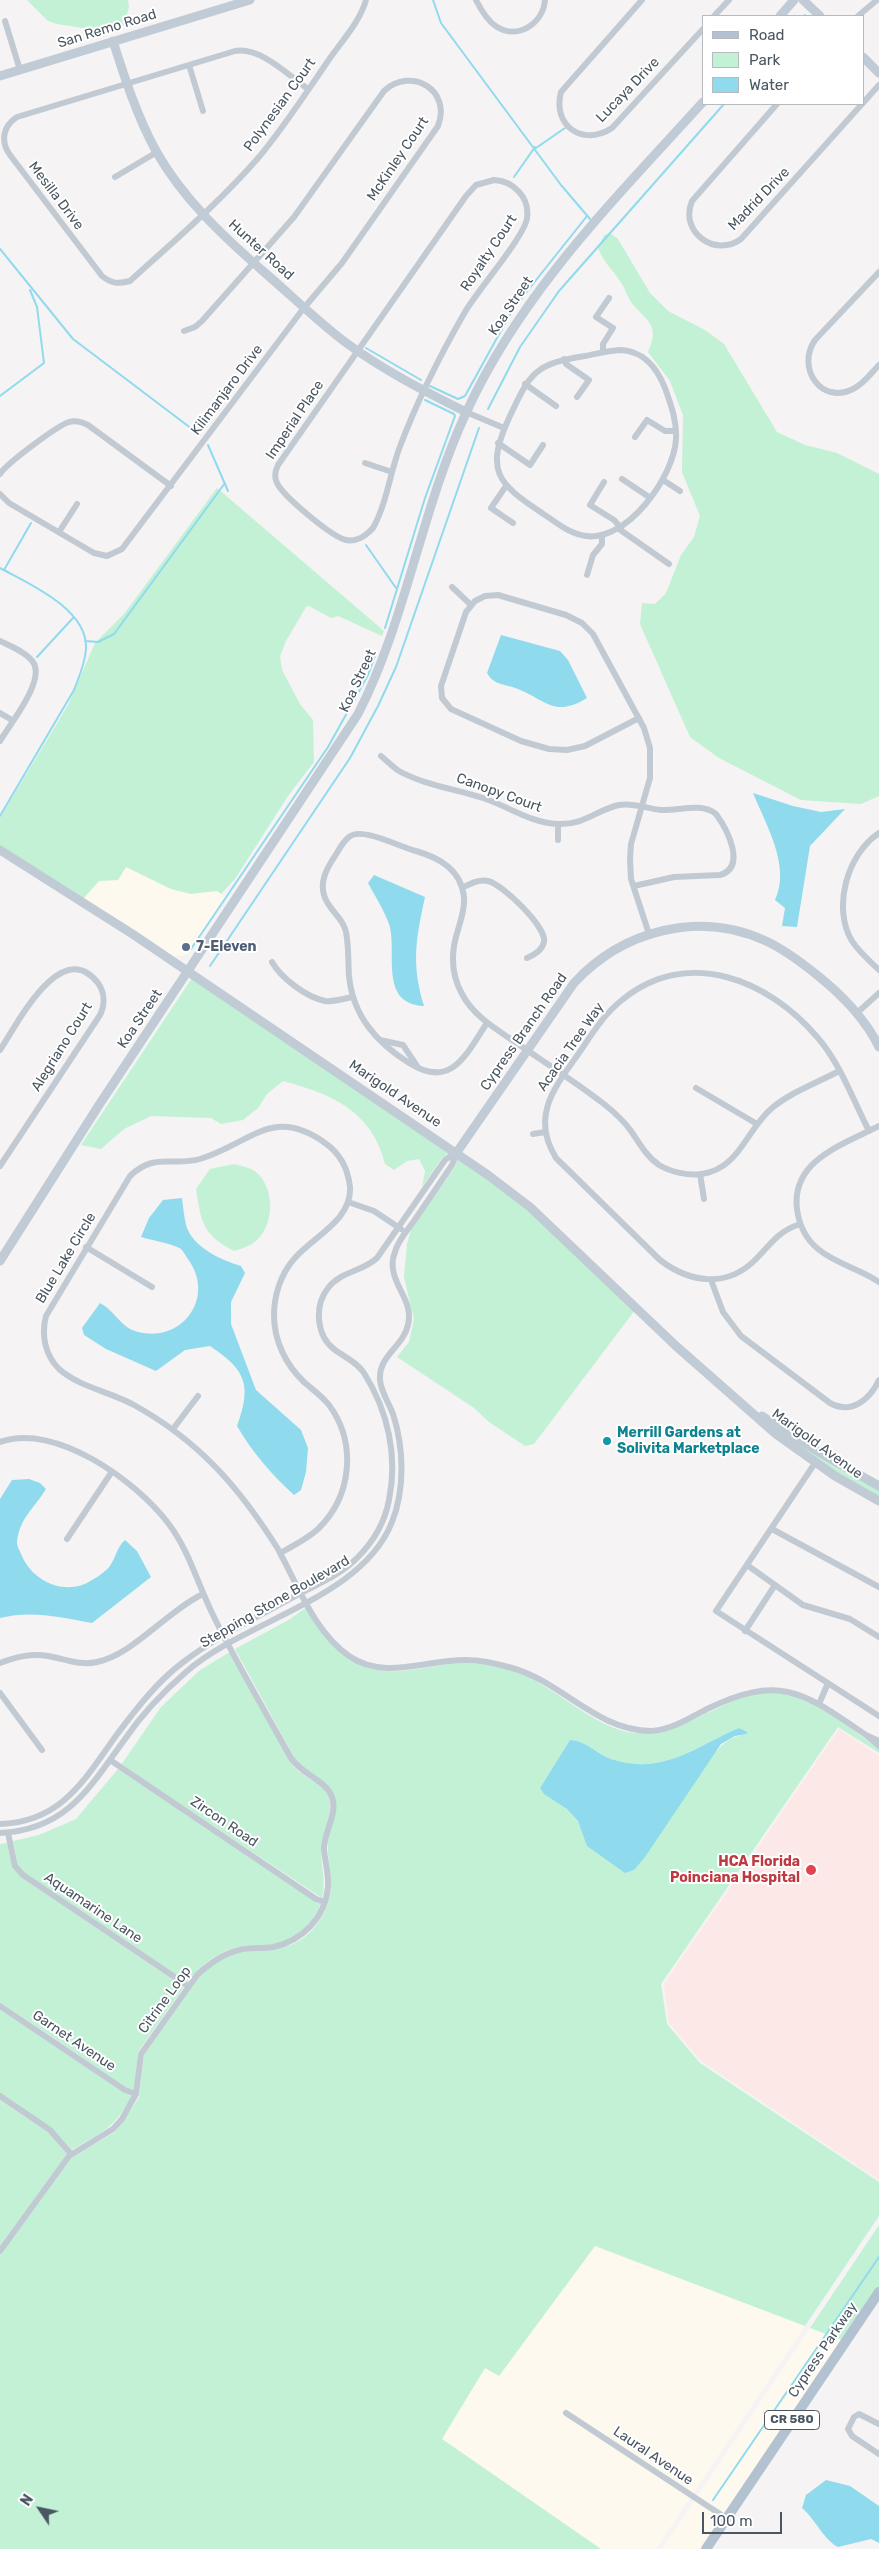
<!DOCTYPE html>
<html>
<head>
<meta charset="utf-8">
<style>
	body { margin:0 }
	#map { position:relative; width:879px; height:2549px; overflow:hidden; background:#f5f3f3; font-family:Rubik,sans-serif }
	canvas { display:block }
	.legend { position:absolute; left:702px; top:15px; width:162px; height:90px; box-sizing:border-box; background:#fff; border:1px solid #b7bbc0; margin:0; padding:6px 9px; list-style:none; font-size:15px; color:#4a5661 }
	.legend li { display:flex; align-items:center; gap:10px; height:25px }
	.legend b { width:25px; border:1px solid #b7bbc0 }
	.north { position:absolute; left:15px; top:2484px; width:50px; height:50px; -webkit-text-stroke:4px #fff; paint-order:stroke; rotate:304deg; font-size:14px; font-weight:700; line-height:20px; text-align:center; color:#4a5661 }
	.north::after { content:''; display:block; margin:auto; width:18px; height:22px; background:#4a5661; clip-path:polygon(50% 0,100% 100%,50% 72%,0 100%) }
	.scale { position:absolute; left:702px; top:2512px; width:80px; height:22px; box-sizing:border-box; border:2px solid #4a5661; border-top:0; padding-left:6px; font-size:15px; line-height:18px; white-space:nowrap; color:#4a5661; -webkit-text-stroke:4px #fff; paint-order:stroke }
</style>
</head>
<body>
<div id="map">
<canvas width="879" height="2549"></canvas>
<ul class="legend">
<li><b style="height:6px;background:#b3c2d1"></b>Road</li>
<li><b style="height:14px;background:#c3f1d5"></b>Park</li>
<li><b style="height:14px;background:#90daee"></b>Water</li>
</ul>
<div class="north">N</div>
<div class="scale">100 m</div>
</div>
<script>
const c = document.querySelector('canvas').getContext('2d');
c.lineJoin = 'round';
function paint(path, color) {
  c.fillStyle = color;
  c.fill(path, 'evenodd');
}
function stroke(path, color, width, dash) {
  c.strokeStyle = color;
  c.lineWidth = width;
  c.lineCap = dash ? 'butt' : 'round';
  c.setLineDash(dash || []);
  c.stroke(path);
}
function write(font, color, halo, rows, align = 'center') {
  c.font = font + ' Rubik,sans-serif';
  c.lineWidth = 4;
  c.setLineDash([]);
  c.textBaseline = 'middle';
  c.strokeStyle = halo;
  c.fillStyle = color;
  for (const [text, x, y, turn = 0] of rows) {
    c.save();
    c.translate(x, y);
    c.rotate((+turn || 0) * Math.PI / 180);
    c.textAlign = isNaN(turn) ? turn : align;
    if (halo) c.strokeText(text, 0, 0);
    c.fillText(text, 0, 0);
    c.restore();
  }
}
const commercial = new Path2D(`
	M126 867 171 889 217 891 226 898 195 946 186 955 172 957 83 899 99 881 118 880Z
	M595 2246 805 2326 656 2549H601L442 2439 485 2367 499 2376Z
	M810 2328 842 2340 702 2549H662Z`);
const medical = new Path2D(`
	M839 1729 879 1756V2180L701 2061 669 2023 664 1984Z`);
const green = new Path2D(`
	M27 0H128L129 7 124 25 108 32 57 24 48 21Z
	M610 233 618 239 650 293 668 311 705 330 724 344 777 432 805 445 837 453 879 474V796L861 804 801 800 719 758 690 737 640 624 642 603 655 604 666 593 681 555 694 537 700 516 682 472 683 415 670 381 648 352C661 324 646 321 631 302 627 296 625 289 622 284 614 271 603 262 598 248L604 235Z
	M217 488 384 631 382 636 338 616 331 618 309 606 306 607 286 641 280 656 282 670 300 704 313 720 314 762 288 796 235 879 221 894 217 891 191 894 171 889 126 867 118 880 99 881 83 899 0 846V818L68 705 95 643 124 614Z
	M192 978 451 1152 442 1158 422 1187 425 1171 419 1159 407 1161 394 1170 385 1164C372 1111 332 1094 283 1081L267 1094 258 1108 243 1120 221 1124 211 1118 151 1116 124 1129 101 1149 81 1145Z
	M458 1156 528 1209 635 1310 534 1444 525 1446 489 1422 474 1408 397 1357 409 1342 414 1319 404 1277 407 1244 411 1230 455 1167Z
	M234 1164C241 1166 251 1168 256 1172 276 1189 275 1229 252 1244 247 1247 240 1249 234 1251 203 1235 201 1222 196 1189L210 1169Z
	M779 1431 879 1489V1498L816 1461Z
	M307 1607C321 1634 337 1655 366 1667 398 1679 434 1662 467 1663 481 1663 498 1667 512 1671 554 1683 592 1729 635 1733 661 1735 681 1726 703 1715 718 1708 733 1700 748 1695 799 1682 842 1722 879 1749V1753L838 1727 661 1984 667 2024 700 2063 879 2182V2216L805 2326 595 2246 499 2376 485 2368 442 2439 601 2549H0V2255L71 2158 115 2132 124 2121 139 2097 144 2055 199 1977C210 1967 222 1958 238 1953 252 1949 268 1950 283 1947 310 1942 329 1913 331 1888 332 1875 328 1862 328 1850 327 1832 337 1815 335 1797L302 1769 294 1757 235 1649 290 1619ZM739 1728 747 1734C727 1737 719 1747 708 1762L588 1846C584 1832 579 1819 567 1809 558 1801 547 1798 540 1788L570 1740C585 1740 597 1754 611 1759 662 1776 694 1747 739 1728Z
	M230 1652 293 1766C302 1777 321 1782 328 1795 335 1809 324 1830 322 1844 319 1863 327 1879 322 1898L121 1765 161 1707 200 1670Z
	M118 1769 321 1903C312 1926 292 1942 268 1945 258 1945 248 1945 237 1947 216 1953 200 1966 187 1982L24 1873 18 1865 13 1841 39 1835 76 1819Z
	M7 1843 13 1867 21 1877 184 1987 138 2052 134 2090 126 2087 0 2002V1844Z
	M0 2009 123 2092 132 2096C112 2131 104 2130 72 2150L51 2128 0 2093Z
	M0 2100 48 2132 67 2154 0 2246Z
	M879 2225V2286L842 2340 810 2328Z`);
const water = new Path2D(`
	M501 635 560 651 568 660 587 698C554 718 546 700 518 689 507 684 494 686 487 673Z
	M753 793 793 806 821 812 845 809 810 846 797 927 782 926 785 908 775 900C791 866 766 825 753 793Z
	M374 875 425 897C416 938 411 964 424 1006 378 1004 398 951 389 924 384 910 375 896 368 883Z
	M182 1198C183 1207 184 1216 186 1225 192 1247 221 1260 241 1266L245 1273 231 1302V1324L256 1390 301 1430 308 1448 306 1472 301 1490 294 1495C272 1475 252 1452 237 1426 252 1385 246 1370 210 1346L185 1350 156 1371 106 1349 84 1335 82 1328 100 1303C114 1310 120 1326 135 1331 179 1345 215 1301 190 1262 187 1258 184 1252 181 1249 174 1244 150 1240 141 1237L149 1218 163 1200Z
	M29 1479 40 1483 46 1489C34 1509 20 1517 17 1542 17 1547 20 1551 22 1556 33 1582 67 1597 92 1580 98 1577 106 1571 110 1566 116 1557 117 1547 125 1540L137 1551 151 1577 92 1623C60 1617 31 1610 0 1618V1499L12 1480Z
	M739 1728 747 1732V1734L735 1736 721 1744 645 1857 634 1870 625 1873 587 1846 578 1821 567 1809 544 1794 540 1788 570 1740C585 1740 597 1754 611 1759 663 1776 694 1747 739 1728Z
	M826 2480 850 2486 879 2506V2543L871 2539 838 2547C823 2539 816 2520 802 2508L806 2495Z`);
const stream = new Path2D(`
	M433 0 441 23 561 185 590 219
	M804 16 805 15
	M536 148 565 128
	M514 177 535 147
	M0 249 73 339 200 435
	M366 348 421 380
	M430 386 458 399 465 396 513 309 587 216
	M0 396 44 363 37 307 30 290
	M488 409 520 347 559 291 724 104
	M208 445 228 491
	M366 545 396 588
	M0 568C29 584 88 609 86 649 85 664 79 677 74 690L0 816
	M4 570 31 523
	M385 628 425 498 455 416 454 414 425 400
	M85 641 98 642 114 634 225 483
	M37 657 73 618
	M191 949 328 747 368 675 376 653
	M210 966 350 758 378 706 396 667 479 428
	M713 2500 879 2257`);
const street = new Path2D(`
	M476 0C481 10 487 21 497 27 519 40 543 23 545 0
	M642 0 561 92C552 126 583 147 612 128L703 29
	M714 16 729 0
	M858 16 877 0
	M5 21 20 70
	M189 65 203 111
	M308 89C288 75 261 47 235 51L17 117C3 126 0 141 10 155L102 276C112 284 118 284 130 281 174 241 220 202 259 157 284 127 306 93 328 61 340 43 360 22 366 0
	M777 104 692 201C679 232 715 258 741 239L879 85
	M115 177 157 152
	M494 180C513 181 530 197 527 218 525 236 477 291 465 312 439 357 417 401 399 449 390 474 386 505 373 528 366 536 356 542 346 540 332 537 283 496 277 483 274 477 275 471 278 465L466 196 476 185Z
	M879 272 815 340C796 368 821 405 853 389 864 384 871 373 879 365
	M622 350C645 352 657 368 665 388 671 405 677 421 676 439 674 477 627 542 586 536 569 534 556 522 542 513 497 483 485 471 509 418 530 373 534 364 585 356 597 354 609 350 622 350Z
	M603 352V344L613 328 596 317 609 298
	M564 359 566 364 589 380 577 397
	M525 384 556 406
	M466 412 504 428
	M635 437 647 420 665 431H676
	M498 443 530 465 543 445
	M365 463 392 472
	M0 474C7 463 57 426 69 422 76 420 82 422 88 425L171 486
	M622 479 649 497
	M663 480 680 491
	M604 482 590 505 614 520 621 528
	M506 486 491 508 513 523
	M0 494 9 503 94 553 107 556 122 549 303 309 342 263 438 126C452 90 411 66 384 91L294 217 202 321 195 327 184 331
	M619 529 669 564
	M59 532 77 504
	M587 575 593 555 602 544V536
	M452 587 471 605
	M0 641C10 646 26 652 33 662 46 680 10 724 0 741
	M0 713 12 720
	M639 718 585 746 567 750 549 749 521 741 451 709 442 698 441 686 466 612 475 601 485 596 498 595 566 615 582 623 593 634 644 728 650 748V778L631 844 630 859 631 879 649 934
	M381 756C387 761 393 767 399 771 424 785 456 789 483 798 508 806 530 823 558 824 585 825 596 810 619 805 633 802 647 809 661 810 678 811 701 802 716 814 727 829 747 867 720 875L674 877 634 886
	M558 824V840
	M879 833C847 854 832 908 852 941 859 952 870 961 879 970
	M462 888C470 884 479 879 488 881 502 884 547 927 544 942 542 951 534 955 527 958
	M272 962C281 978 306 997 325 1001 334 1002 343 999 352 997
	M857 1013 879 993
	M487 1023C466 1054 452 1090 409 1063 376 1042 353 1016 349 976 348 962 349 947 346 932 343 917 328 910 324 895 320 882 326 870 333 859 338 852 342 842 349 837 361 826 400 847 416 851 440 858 461 870 464 897 465 909 461 919 458 930 451 951 451 974 462 994 474 1017 498 1030 518 1044 547 1064 577 1083 604 1104 614 1112 624 1121 631 1131 640 1144 646 1156 659 1165 671 1172 688 1176 702 1174 740 1168 746 1130 772 1108 791 1092 817 1083 839 1071
	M380 1040 403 1045 417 1066
	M0 1050C17 1025 61 935 98 983 105 993 105 1005 100 1015L0 1166
	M696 1088 757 1124
	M879 1126C844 1144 791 1160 797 1209 799 1225 806 1239 818 1249 836 1264 860 1269 879 1282
	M533 1134 545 1132
	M700 1174 704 1199
	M348 1202 374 1211 401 1229
	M800 1224C777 1232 772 1243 755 1260 727 1288 690 1283 660 1260L556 1158C530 1116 555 1087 579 1053 592 1034 604 1014 622 1000 688 946 769 980 818 1038 841 1065 853 1100 869 1131
	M86 1247 152 1287
	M711 1280 723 1312 741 1336 830 1403C852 1415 870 1399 879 1380
	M173 1429 198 1396
	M0 1442C55 1422 136 1481 168 1523 189 1550 198 1585 213 1615 237 1664 265 1711 291 1758 302 1775 326 1780 332 1797 338 1813 324 1832 324 1849 325 1862 329 1874 328 1887 325 1918 302 1941 273 1947 261 1949 250 1947 239 1950 222 1954 209 1964 197 1975L141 2054 136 2094 122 2119 113 2129 69 2156 0 2251
	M815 1463 716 1611 879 1716
	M772 1529 879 1587
	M67 1539 111 1473
	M280 1553C293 1546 307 1539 318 1529 352 1496 357 1443 329 1405 322 1396 313 1390 304 1382 286 1365 274 1341 274 1315 274 1295 281 1274 294 1259 312 1237 352 1221 350 1187 348 1169 341 1154 325 1143 272 1105 250 1144 200 1159 172 1167 155 1152 130 1176L46 1316C41 1335 45 1355 59 1369 79 1387 111 1392 134 1405 199 1441 239 1487 278 1549L280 1553C299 1588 315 1632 349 1656 385 1681 427 1659 467 1660 481 1660 498 1664 512 1668 562 1682 597 1731 651 1731 671 1730 690 1718 707 1709 781 1673 804 1693 866 1735
	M747 1565 803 1605 850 1619 879 1637
	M745 1631 775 1585
	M0 1663C16 1657 31 1653 48 1656 65 1659 80 1666 97 1662 134 1654 167 1611 203 1594
	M0 1693 42 1750
	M819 1704 828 1683
	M879 1741 866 1735 879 1746
	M110 1760 316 1899 325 1902
	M0 1824C63 1822 86 1777 118 1733 137 1708 157 1682 182 1663 218 1635 260 1616 299 1594 320 1583 342 1574 358 1557 374 1541 385 1521 389 1500 398 1456 388 1411 364 1373 357 1362 346 1358 335 1350 316 1336 314 1306 328 1288 341 1271 362 1272 377 1258L445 1160 457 1152
	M0 1833C67 1830 90 1787 125 1739 142 1714 163 1692 186 1672 245 1620 362 1599 392 1522 405 1489 404 1448 393 1414 389 1403 381 1392 380 1380 378 1356 403 1347 408 1325 413 1304 399 1293 394 1274 392 1267 392 1259 395 1252 398 1240 407 1231 414 1221 427 1202 440 1183 452 1165L457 1152
	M8 1833 15 1866 23 1875 188 1986
	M0 2006 125 2090 136 2094
	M0 2096 50 2130 71 2154
	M566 2413 726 2518
	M879 2424 859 2414 854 2417 848 2429 852 2436 879 2454`);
const secondary = new Path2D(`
	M803 0 820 16
	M780 16 794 0
	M113 41C125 79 137 116 156 151 183 199 223 236 264 272 291 295 316 320 345 342 383 370 424 391 466 412
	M863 57 879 73
	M0 76 250 0
	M0 850 134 935 488 1175 530 1207 676 1346 776 1434 835 1476 879 1501
	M457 1152 574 983C623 930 700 910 766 941 785 950 801 962 817 975 842 995 865 1018 879 1047
	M0 1261 99 1105 358 714C407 618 421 510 466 413 521 292 615 199 703 102
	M762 1416 817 1451 879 1486`);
const primary = new Path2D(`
	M706 2549 879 2292`);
const markers = [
	[186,947,5,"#5c6f8a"],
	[607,1441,5,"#0f9aa8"],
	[811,1870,6,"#e0444e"]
];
const shields = [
	[792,2420,55]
];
const shieldNames = [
	["CR 580",792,2420]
];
const streetNames = [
	["San Remo Road",107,29,-17],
	["Lucaya Drive",628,90,-46],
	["Polynesian Court",280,105,-54],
	["McKinley Court",398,159,-56],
	["Mesilla Drive",56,196,53],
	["Madrid Drive",759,199,-46],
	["Hunter Road",261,250,42],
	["Royalty Court",489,253,-56],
	["Koa Street",511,306,-56],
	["Kilimanjaro Drive",227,390,-53],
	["Imperial Place",295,420,-56],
	["Koa Street",358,681,-65],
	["Canopy Court",499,793,20],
	["Koa Street",140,1019,-56],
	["Cypress Branch Road",524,1032,-55],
	["Alegriano Court",62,1047,-58],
	["Acacia Tree Way",571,1047,-55],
	["Marigold Avenue",395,1094,34],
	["Blue Lake Circle",66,1258,-59],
	["Marigold Avenue",817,1444,36],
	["Stepping Stone Boulevard",275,1602,-30],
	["Zircon Road",224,1822,34],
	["Aquamarine Lane",93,1908,34],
	["Citrine Loop",165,2000,-54],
	["Garnet Avenue",74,2041,34],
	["Cypress Parkway",823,2350,-56],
	["Laural Avenue",653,2456,34]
];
const serviceNames = [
	["7-Eleven",196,947]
];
const cultureNames = [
	["Merrill Gardens at",617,1433],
	["Solivita Marketplace",617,1449]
];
const healthNames = [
	["HCA Florida",800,1862],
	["Poinciana Hospital",800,1878]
];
paint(commercial, '#fdf9ef');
paint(medical, '#fce8e6');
paint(green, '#c3f1d5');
paint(water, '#90daee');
stroke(stream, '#90daee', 2);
stroke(street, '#c1cad2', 6);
stroke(secondary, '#c1cbd6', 9);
stroke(primary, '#b3c2d1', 10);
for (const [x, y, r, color] of markers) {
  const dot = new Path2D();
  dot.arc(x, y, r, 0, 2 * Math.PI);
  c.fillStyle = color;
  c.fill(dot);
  stroke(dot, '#fff', 2);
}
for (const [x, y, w] of shields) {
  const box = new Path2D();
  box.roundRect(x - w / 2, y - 9.5, w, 19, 4);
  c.fillStyle = '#fff';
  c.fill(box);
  stroke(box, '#4a5661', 1);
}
write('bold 12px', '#4a5661', null, shieldNames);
write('14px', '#4a5661', '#fff', streetNames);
write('bold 14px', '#4e5e75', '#fff', serviceNames, 'left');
write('bold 14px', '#0d838f', '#fff', cultureNames, 'left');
write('bold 14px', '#be3a42', '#fff', healthNames, 'right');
</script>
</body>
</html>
